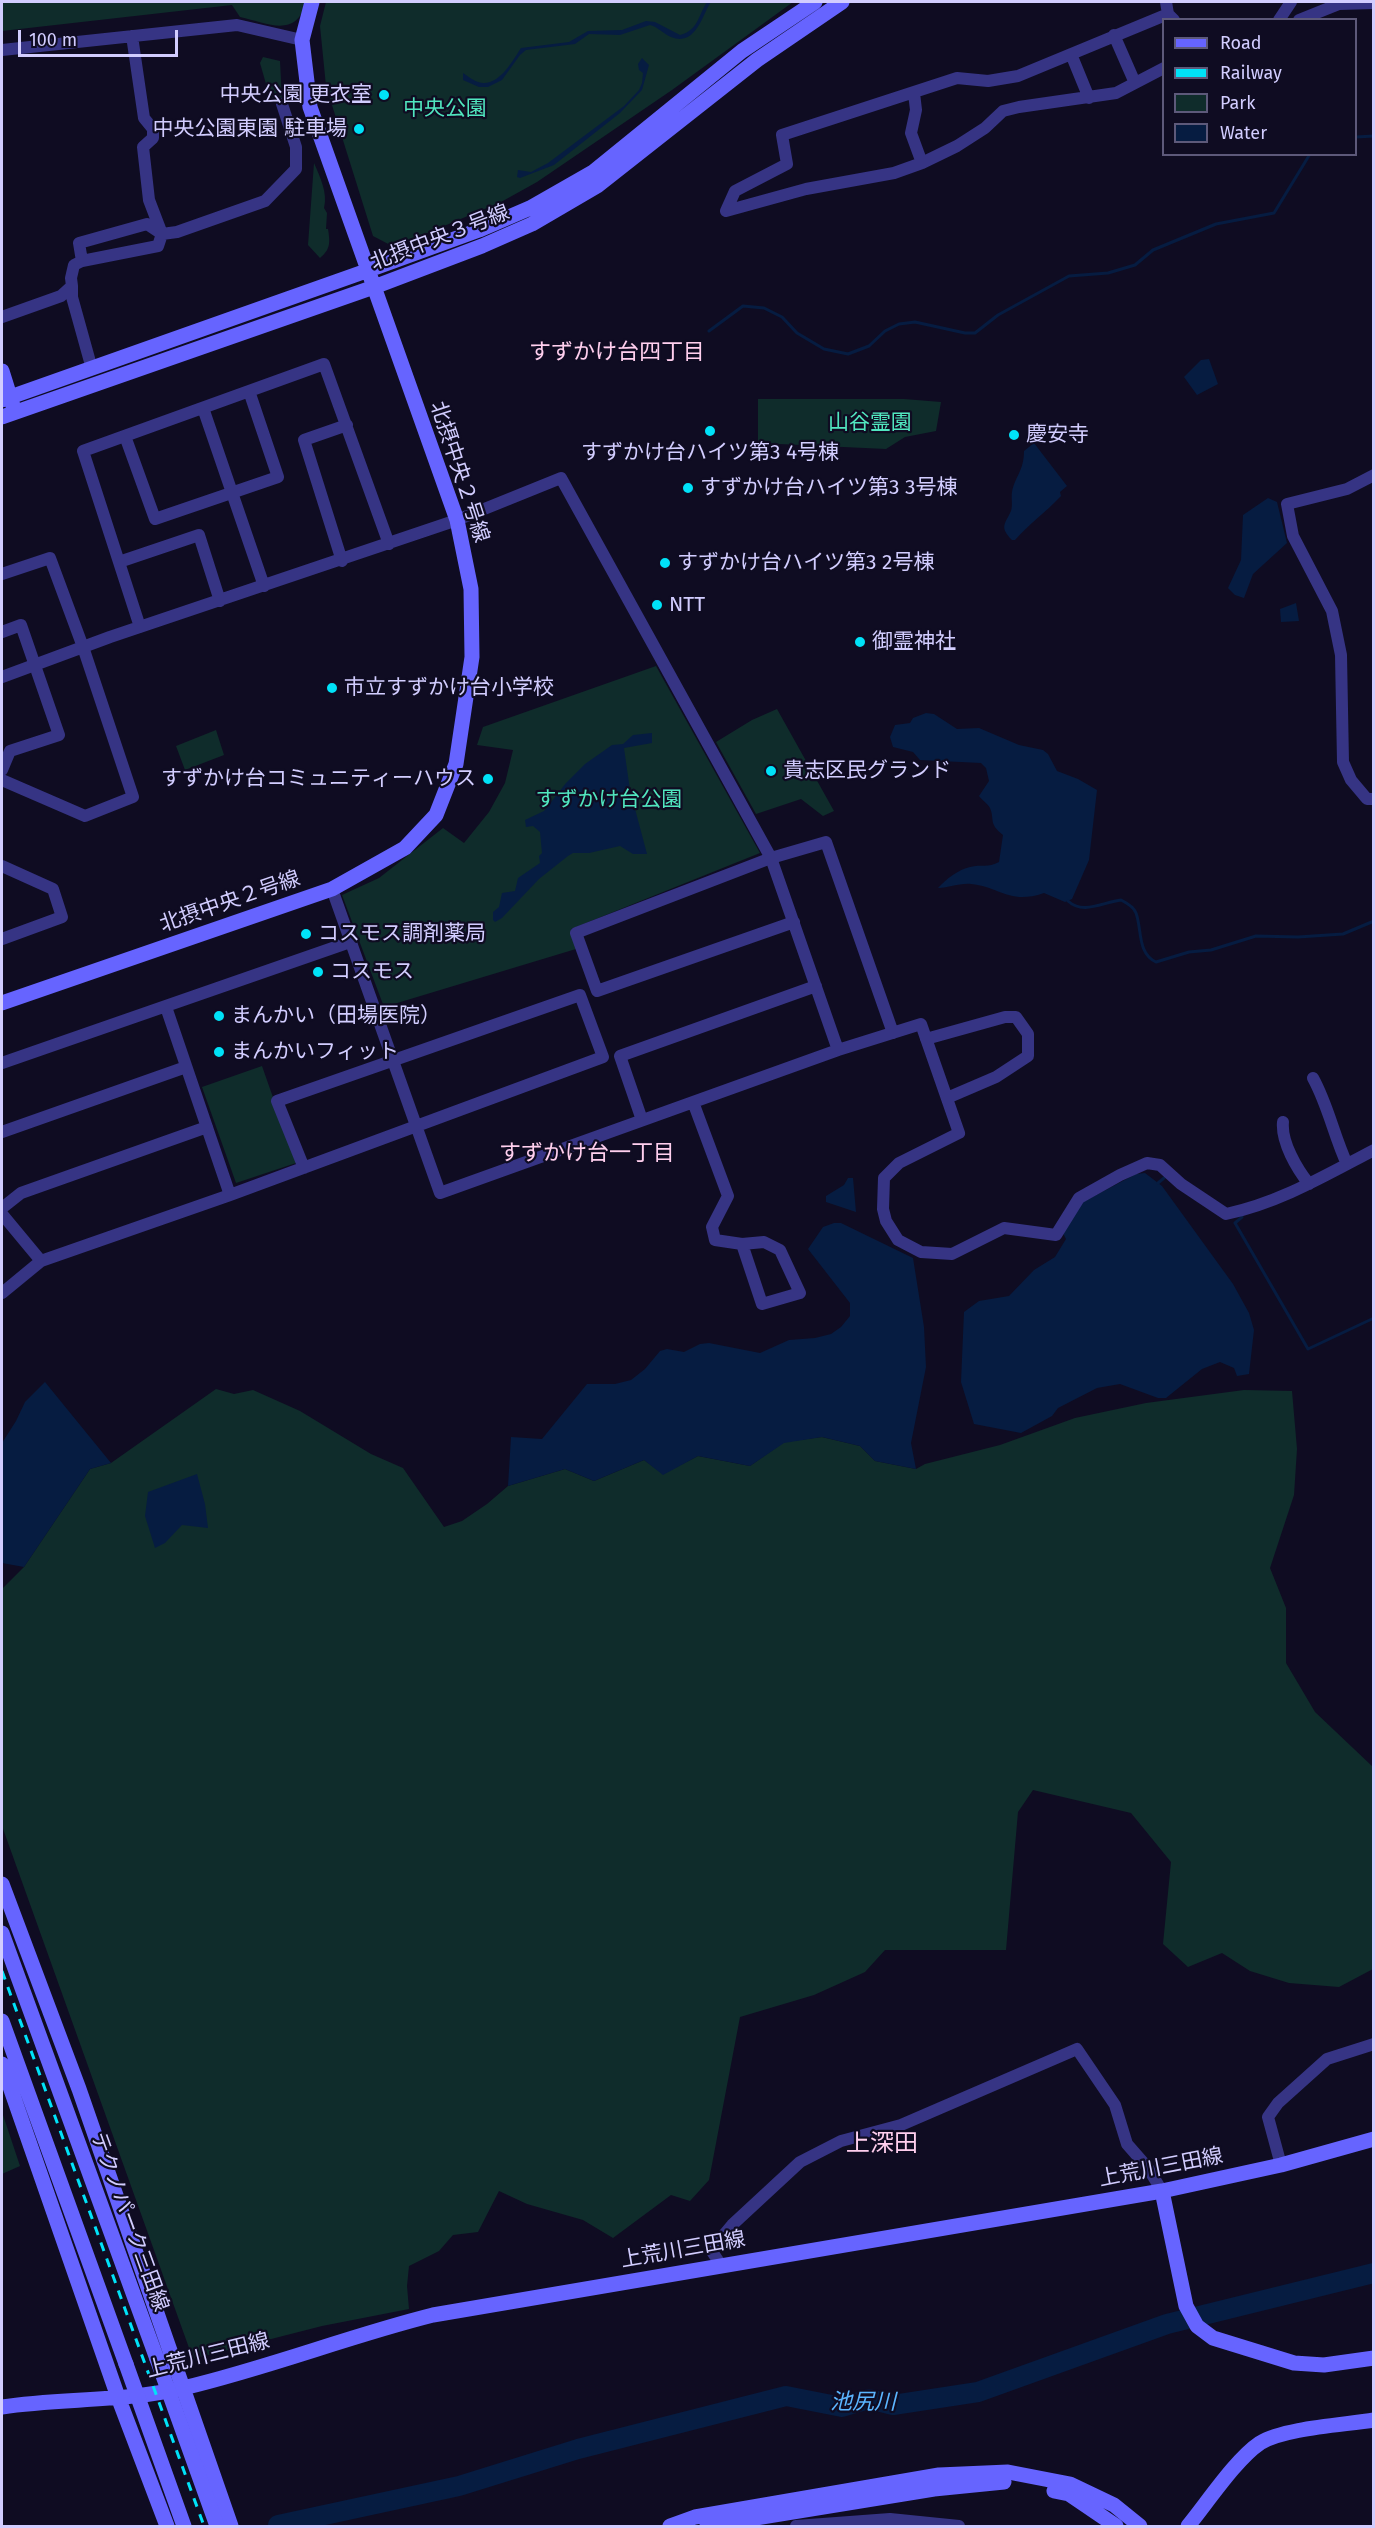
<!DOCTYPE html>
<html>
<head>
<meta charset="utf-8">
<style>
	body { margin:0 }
	#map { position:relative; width:1375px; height:2528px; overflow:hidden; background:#0f0c22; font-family:"Fira Sans",sans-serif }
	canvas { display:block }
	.frame { position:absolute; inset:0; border:3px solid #d2cdff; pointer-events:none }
	.legend { position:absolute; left:1162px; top:18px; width:195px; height:138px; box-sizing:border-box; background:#0f0c22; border:2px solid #5d597a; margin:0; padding:8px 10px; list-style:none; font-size:18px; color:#d2cdff }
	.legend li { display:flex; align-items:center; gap:12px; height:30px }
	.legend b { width:30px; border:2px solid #5d597a }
	.scale { position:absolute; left:18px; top:30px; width:160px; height:27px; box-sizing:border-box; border:3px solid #d2cdff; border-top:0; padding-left:8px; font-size:18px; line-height:21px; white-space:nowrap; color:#d2cdff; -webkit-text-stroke:4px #0f0c22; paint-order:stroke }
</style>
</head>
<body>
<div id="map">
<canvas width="1375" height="2528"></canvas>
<div class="frame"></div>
<ul class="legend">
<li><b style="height:8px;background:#6664ff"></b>Road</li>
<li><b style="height:8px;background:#00e2f8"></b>Railway</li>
<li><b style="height:16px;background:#0f2c2b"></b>Park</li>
<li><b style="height:16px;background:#061c41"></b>Water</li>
</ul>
<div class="scale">100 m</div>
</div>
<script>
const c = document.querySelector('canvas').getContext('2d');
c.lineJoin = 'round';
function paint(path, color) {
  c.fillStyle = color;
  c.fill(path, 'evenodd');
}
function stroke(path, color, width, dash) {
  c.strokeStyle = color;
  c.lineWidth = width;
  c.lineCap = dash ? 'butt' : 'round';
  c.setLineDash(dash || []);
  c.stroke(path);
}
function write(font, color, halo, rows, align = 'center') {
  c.font = font + ' "Fira Sans","Noto Sans JP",sans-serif';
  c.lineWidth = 4.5;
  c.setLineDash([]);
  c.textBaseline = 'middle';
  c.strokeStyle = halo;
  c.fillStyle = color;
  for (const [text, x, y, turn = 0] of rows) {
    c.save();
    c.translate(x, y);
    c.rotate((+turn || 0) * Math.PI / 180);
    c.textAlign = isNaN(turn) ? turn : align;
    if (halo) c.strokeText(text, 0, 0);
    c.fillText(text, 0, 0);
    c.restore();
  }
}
const green = new Path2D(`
	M2 2H306C296 39 268 23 240 17L232 5 2 31Z
	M326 2H793L672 90 537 182 501 202 394 247 373 236 326 86 320 26Z
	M263 57 280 61 282 100 275 102 270 98 260 63Z
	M314 163C320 177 328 193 324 208L327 213 326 229H328C330 242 331 249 320 258L308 245Z
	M758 399H904L941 402 936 431 905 437 886 449 758 443Z
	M656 666 760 853 571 929 576 949 384 1007 342 895 379 878 443 828 464 843 489 812 505 783 513 750 477 745 483 727Z
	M777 709 834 811 823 816 801 799 756 814 716 742 752 720Z
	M216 730 224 755 185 770 176 746Z
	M262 1066 296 1163 236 1183 202 1087Z
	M216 1389 234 1394 253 1390 300 1411 371 1454 403 1468 444 1527 462 1521 487 1504 508 1486 565 1469 594 1481 644 1460 663 1474 698 1456 750 1466 784 1442 822 1437 860 1446 875 1461 916 1469 925 1464 1000 1445 1075 1418 1146 1403 1244 1390 1292 1391 1297 1449 1294 1495 1270 1568 1286 1608V1663L1315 1712 1373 1767V1969L1339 1987 1289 1983 1250 1971 1222 1953 1188 1967 1163 1944 1171 1862 1131 1813 1033 1790 1018 1812 1006 1950H885L865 1972 814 1995 740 2017 709 2180 690 2201 671 2195 613 2238 583 2220 527 2204 499 2191 478 2232 453 2235 439 2251 409 2266 407 2286 409 2309 322 2326 193 2359 2 1826V1589L24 1567 90 1469 111 1463Z
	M2 2112 20 2166 2 2174Z`);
const water = new Path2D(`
	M707 2H711C702 15 696 47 671 37 664 34 658 27 650 25L620 35 589 34 575 44 526 50 520 55 502 80 488 87H479L463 80V73C469 77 476 83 484 83 501 83 513 60 521 48L569 42 588 31 622 30 646 21 655 22 680 35C699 30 698 15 707 2Z
	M642 58 649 65 642 90 620 113 554 165 520 178 517 177 518 170 531 172 548 163 624 106 639 90 642 83 643 73 639 70 638 64Z
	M1209 359 1218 384 1197 395 1184 377 1201 360Z
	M1034 443 1067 486 1060 492 1061 496C1046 512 1029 524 1015 540H1012C999 527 1005 524 1011 511 1013 505 1011 498 1012 492 1015 476 1024 471 1024 451Z
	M1268 498 1277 502 1287 543 1253 574 1244 598 1235 595 1228 588 1241 560 1243 515Z
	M1296 603 1299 621 1281 622 1280 609Z
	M926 713 934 714 957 729 979 728 1019 745 1043 750 1048 754 1057 771 1078 779 1097 790 1089 860 1072 899 1065 902 1044 893C1009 905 1001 887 971 884 959 883 949 888 938 888 945 880 959 869 970 867 981 864 988 868 999 862L1003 835C988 823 995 820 990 808 988 804 982 800 979 796L989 781 986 768 981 763 920 760 913 752 893 747 890 737 895 725 910 723 913 718Z
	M652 733V743L624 748 630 790 647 854H633L620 846 589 853H573L568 856 539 879 502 918 495 922 493 920V912L499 907 502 893 515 891 518 878 540 863 539 856 542 853 540 832 533 826 526 827 525 820 544 811 566 783 585 764 612 745 623 744 633 735Z
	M1145 1173 1162 1186 1233 1284 1249 1313 1254 1330 1249 1374 1237 1376 1234 1368 1220 1362 1202 1369 1166 1398H1158L1120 1384 1097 1388 1058 1408 1052 1416 1021 1433 974 1424 961 1382 964 1312 979 1301 1009 1296 1034 1270 1055 1257 1066 1239 1062 1231 1081 1203 1136 1174Z
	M848 1178H853L856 1212 826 1202V1196L844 1185Z
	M834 1223H841L913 1258 924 1327 926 1367 911 1443 916 1469 875 1461 860 1446 822 1437 784 1443 750 1466 698 1456 663 1475 644 1460 594 1481 565 1469 508 1486 511 1437 542 1439 587 1384H615L631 1380 645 1369 660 1351 667 1349 684 1352 700 1344 709 1343 760 1353 789 1340 815 1338 831 1334 841 1327 850 1316V1303L808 1249 823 1227Z
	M45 1382 111 1463 90 1469 24 1567 2 1563V1443L16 1421 25 1402Z
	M197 1474 205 1504 208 1528 182 1525 165 1543 155 1548 145 1516 148 1492Z`);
const stream = new Path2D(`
	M1356 137 1374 136
	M709 331 743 306 764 308 782 317 797 333 824 349 848 354 869 346 885 331 899 324 915 322 965 333H975L998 315 1069 276 1108 273 1135 265 1153 250 1216 224 1274 213 1310 154
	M1068 901C1083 915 1103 902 1121 900 1127 903 1134 907 1136 913 1142 929 1137 953 1156 962L1189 952 1211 950 1256 936 1298 937 1343 934 1374 921
	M1158 1183 1164 1178
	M1242 1217 1235 1223 1308 1349 1374 1318`);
const river = new Path2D(`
	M278 2525 459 2486 578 2449 786 2396 842 2407 869 2399 893 2405 978 2392 1167 2324 1374 2273`);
const street = new Path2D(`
	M1166 2 1168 14
	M1279 20 1291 2
	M1299 20 1339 4 1374 3
	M1114 35 1135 83
	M2 50 237 25 302 40
	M1071 54 1089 98
	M914 93 916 110 911 133 922 163
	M726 211 735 191 787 164 782 135 957 78 988 81 1018 76 1168 14 1174 20
	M726 211 806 189 894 173 922 163 957 146 985 128 1003 111 1019 107 1116 93 1164 68
	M82 261 158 246 162 234 149 200 143 147 153 138V129L144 118 132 36
	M72 286V297L92 369
	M2 317 61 296 72 286 71 278 74 265 82 261 79 243 147 224 162 234 177 232 265 201 296 169V147L282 104
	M203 408 264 586
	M125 436 155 519 278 477 249 391
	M1374 475 1347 489 1287 504 1293 536 1332 611 1341 655 1343 762 1351 780 1367 799H1374
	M342 561 304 440 347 425
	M119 562 199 535 220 601
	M2 574 50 558 83 647 133 797 85 816 2 780
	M140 627 83 451 324 364 389 544
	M2 632 21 625 59 735 10 751 2 770
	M2 677 110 637 457 520 561 478 771 858 838 1050
	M2 866 53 889 62 917 2 939
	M332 889 440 1193 838 1050 921 1024 959 1133 899 1163 884 1178 883 1209 886 1221 898 1240 921 1252 952 1254 1004 1228 1056 1235 1079 1198 1120 1175 1147 1163 1160 1165 1181 1184 1226 1214C1279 1203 1326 1175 1374 1150
	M794 922 597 991 576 933 771 858 826 842 893 1033
	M166 1007 230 1195
	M926 1039 1005 1017H1016L1028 1034V1056L996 1077 947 1098
	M2 1063 350 942
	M1313 1078C1328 1105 1334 1136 1347 1164
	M693 1102 728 1196 712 1227 715 1240 742 1244 764 1242 780 1250 800 1293 762 1304 742 1244
	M642 1120 620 1056 816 986
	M1283 1122C1281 1142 1297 1169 1309 1184
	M2 1132 186 1067
	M2 1208 21 1193 207 1127
	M2 1214 41 1261
	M2 1293 41 1261 230 1195 603 1057 580 995 277 1101 304 1168
	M1281 2165 1268 2117 1278 2103 1327 2059 1374 2044
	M721 2265 711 2250 732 2225 800 2162 841 2141 901 2125 1077 2049 1115 2105 1127 2144 1148 2168 1162 2191
	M796 2526 890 2519 959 2526`);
const secondary = new Path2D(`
	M2 371 13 406
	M2 400 369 270 479 230 530 208 593 172 742 51 815 2
	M2 417 374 287 482 246 532 224 597 186 757 60 842 2
	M2 1003 332 889 405 848 436 815 456 764 472 657 471 589 457 520 310 107 302 40 312 2
	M2 1884 79 2089 231 2526
	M2 1933 157 2359
	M2 2021 126 2364
	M2 2064 118 2397 167 2526
	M1162 2191 1186 2306 1197 2326 1213 2338 1294 2363 1324 2365 1374 2358
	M2 2407C62 2398 124 2402 183 2388 268 2368 349 2336 433 2315L1162 2191 1281 2165 1374 2139
	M1054 2491 1069 2494 1116 2526
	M670 2526 695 2517 939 2475 1008 2472 1070 2484 1114 2505 1140 2526
	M707 2526 934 2489 1004 2482
	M1188 2526C1207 2503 1236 2459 1260 2443 1284 2428 1344 2425 1374 2420`);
const rail = new Path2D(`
	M2 1971 204 2526`);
const secondaryBridge = new Path2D(`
	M157 2359 217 2526
	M126 2364 184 2526`);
const markers = [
	[384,95,6,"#00e2f8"],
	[359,129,6,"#00e2f8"],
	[710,431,6,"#00e2f8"],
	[1014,435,6,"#00e2f8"],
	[688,488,6,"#00e2f8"],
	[665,563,6,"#00e2f8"],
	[657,605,6,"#00e2f8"],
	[860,642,6,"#00e2f8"],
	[332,688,6,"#00e2f8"],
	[771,771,6,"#00e2f8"],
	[488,779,6,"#00e2f8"],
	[306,934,6,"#00e2f8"],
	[318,972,6,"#00e2f8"],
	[219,1016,6,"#00e2f8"],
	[219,1052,6,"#00e2f8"]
];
const poiNames = [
	["中央公園 更衣室",372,95,"right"],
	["中央公園東園 駐車場",347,129,"right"],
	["慶安寺",1026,435],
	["すずかけ台ハイツ第3 4号棟",710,453,"center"],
	["すずかけ台ハイツ第3 3号棟",700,488],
	["すずかけ台ハイツ第3 2号棟",677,563],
	["NTT",669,605],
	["御霊神社",872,642],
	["市立すずかけ台小学校",344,688],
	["貴志区民グランド",783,771],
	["すずかけ台コミュニティーハウス",476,779,"right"],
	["コスモス調剤薬局",318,934],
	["コスモス",330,972],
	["まんかい（田場医院）",231,1016],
	["まんかいフィット",231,1052]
];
const parkNames = [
	["中央公園",445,109],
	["山谷霊園",870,423],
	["すずかけ台公園",609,800]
];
const streetNames = [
	["北摂中央３号線",440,238,-21],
	["北摂中央２号線",459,472,72],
	["北摂中央２号線",230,902,-19],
	["上荒川三田線",1161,2168,-11],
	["テクノパーク三田線",129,2222,70],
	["上荒川三田線",683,2250,-10],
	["上荒川三田線",208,2356,-14]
];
const neighbourhoodNames = [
	["すずかけ台四丁目",617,353],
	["すずかけ台一丁目",587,1154]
];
const waterNames = [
	["池尻川",863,2403]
];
const quarterNames = [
	["上深田",882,2144]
];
paint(green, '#0f2c2b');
paint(water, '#061c41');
stroke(stream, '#061c41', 3);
stroke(river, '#061c41', 20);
stroke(street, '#363484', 12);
stroke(secondary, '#6664ff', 15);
stroke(rail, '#00e2f8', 3, [9, 8]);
stroke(secondaryBridge, '#6664ff', 15);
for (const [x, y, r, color] of markers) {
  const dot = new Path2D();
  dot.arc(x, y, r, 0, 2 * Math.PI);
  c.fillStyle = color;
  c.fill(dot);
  stroke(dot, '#0f0c22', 2);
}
write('21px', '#d2cdff', '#0f0c22', poiNames, 'left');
write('21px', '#51e6bf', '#0f0c22', parkNames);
write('21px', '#d2cdff', '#0f0c22', streetNames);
write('22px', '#ffcfee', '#0f0c22', neighbourhoodNames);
write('italic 22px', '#5bb5ff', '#0f0c22', waterNames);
write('24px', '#ffcfee', '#0f0c22', quarterNames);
</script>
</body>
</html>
